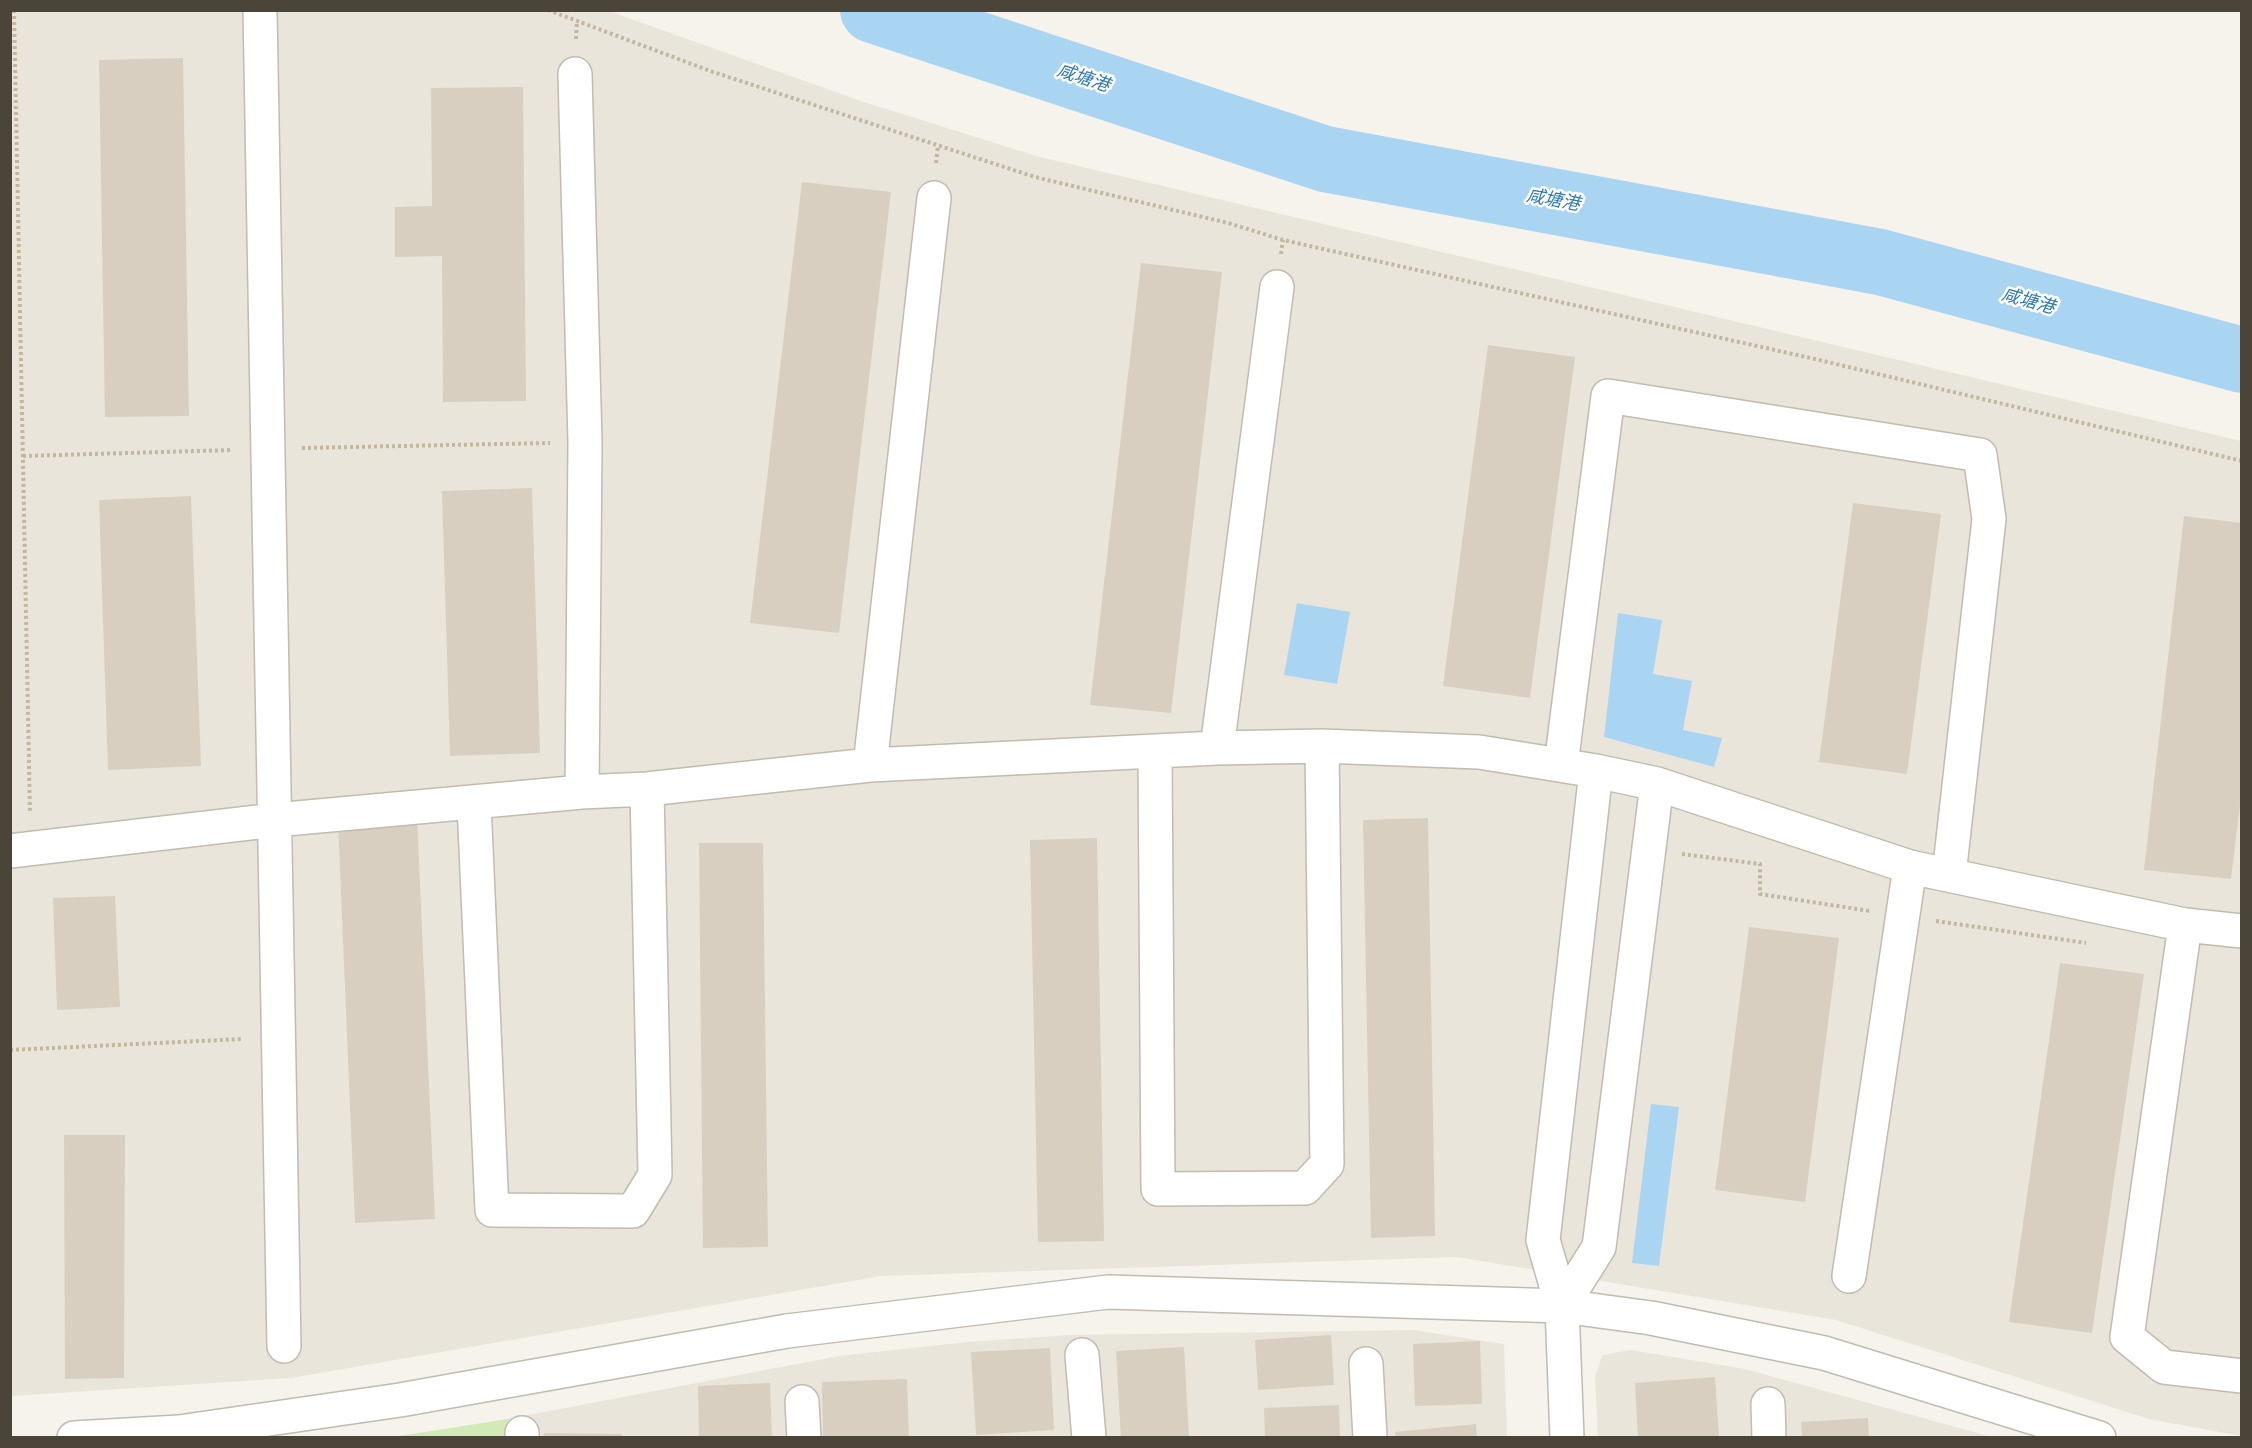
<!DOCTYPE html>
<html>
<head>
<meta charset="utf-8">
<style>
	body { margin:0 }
	#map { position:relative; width:2252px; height:1448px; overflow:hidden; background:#f6f3ec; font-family:Poppins,sans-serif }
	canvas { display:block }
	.frame { position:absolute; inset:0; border:12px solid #4b4439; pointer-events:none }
</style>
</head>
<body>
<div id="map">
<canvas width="2252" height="1448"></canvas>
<div class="frame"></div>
</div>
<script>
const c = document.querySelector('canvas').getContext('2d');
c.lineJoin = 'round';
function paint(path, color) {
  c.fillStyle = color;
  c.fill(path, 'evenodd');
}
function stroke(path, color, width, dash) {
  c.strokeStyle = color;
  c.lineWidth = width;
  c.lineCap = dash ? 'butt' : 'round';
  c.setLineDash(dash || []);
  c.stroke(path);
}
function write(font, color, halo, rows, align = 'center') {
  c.font = font + ' Poppins,"Noto Sans SC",sans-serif';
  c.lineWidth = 5;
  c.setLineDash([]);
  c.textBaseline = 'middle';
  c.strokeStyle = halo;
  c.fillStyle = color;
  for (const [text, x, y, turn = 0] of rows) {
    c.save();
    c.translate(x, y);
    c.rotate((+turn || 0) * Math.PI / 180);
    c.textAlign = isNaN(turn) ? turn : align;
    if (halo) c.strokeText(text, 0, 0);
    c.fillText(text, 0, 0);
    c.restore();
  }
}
const residential = new Path2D(`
	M11 11H609L861 101 1036 156 2241 441V1436L2149 1419 1836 1320 1457 1257 881 1276 291 1378 11 1396Z
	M1413 1330 1504 1344 1507 1437 386 1438 460 1428 839 1356 967 1342 1070 1335Z
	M1631 1350 1745 1369 1992 1437H1598L1595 1378 1602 1355Z`);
const green = new Path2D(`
	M508 1419 507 1437 386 1438Z`);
const water = new Path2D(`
	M1297 603 1350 612 1337 684 1284 675Z
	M1618 613 1662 620 1653 674 1692 681 1683 730 1722 738 1714 767 1604 737Z
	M1651 1104 1679 1107 1659 1266 1632 1263Z`);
const river = new Path2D(`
	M873 10 1325 159 1880 262 2242 360`);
const building = new Path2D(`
	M183 58 189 416 105 417 99 60Z
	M523 87 526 401 443 402 442 256 395 257V207L432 206 431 88Z
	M802 182 891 192 839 633 750 623Z
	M1141 263 1222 272 1171 713 1090 705Z
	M1488 345 1575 357 1530 698 1443 686Z
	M532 488 540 753 450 756 442 491Z
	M191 496 201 766 108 770 99 500Z
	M1853 503 1941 514 1907 774 1819 762Z
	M2184 516 2242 523V789L2231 879 2144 870Z
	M417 818 435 1219 355 1223 338 822Z
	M1428 818 1435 1236 1371 1238 1363 820Z
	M1097 838 1104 1241 1038 1242 1030 840Z
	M699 843H763L768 1247 703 1248Z
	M115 896 120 1007 57 1010 53 898Z
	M1749 927 1839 938 1805 1202 1715 1190Z
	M2060 963 2144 974 2092 1333 2009 1322Z
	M64 1135H125L124 1378 65 1379Z
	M1331 1335 1334 1385 1258 1390 1255 1340Z
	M1480 1341 1482 1404 1415 1406 1413 1344Z
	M1184 1347 1189 1437 1121 1438 1116 1351Z
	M1050 1348 1054 1430 976 1435 971 1352Z
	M1715 1377 1719 1438H1638L1635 1383Z
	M907 1379 909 1438H823L822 1382Z
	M770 1383 772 1438H699L698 1386Z
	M1339 1405 1340 1438H1265L1264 1408Z
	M1868 1418 1869 1438H1802L1801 1422Z
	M1476 1424 1477 1438H1396L1395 1432Z
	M544 1433 622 1434V1438H543Z`);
const path = new Path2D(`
	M14 10 30 814
	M548 10 713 72 1035 177 1228 223 1283 240 1815 359 2242 461
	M576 39 577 21
	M936 163 938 146
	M1281 254 1283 240
	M302 448 550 443
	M23 456 232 450
	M1682 854 1760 864V894L1870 911
	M1936 921 2086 943
	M10 1050 243 1039`);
const minor = new Path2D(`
	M260 10 284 1346
	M575 74 585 442 582 792
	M1217 748 1277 287
	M1155 753 1158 1189 1305 1188 1327 1164 1322 746
	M870 765 934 198
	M1561 765 1608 396 1980 455 1989 519 1949 875
	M474 803 492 1210 633 1211 655 1175 647 789
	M10 851 275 820 582 792 647 789 870 765 1217 748 1322 746 1479 752 1596 771 1657 784 1910 867 2185 925 2242 931
	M2185 925 2127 1337 2164 1367 2242 1376
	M1849 1276 1910 867
	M1562 1306 1599 1247 1657 784
	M1082 1355 1089 1438
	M1366 1364 1370 1438
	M802 1402 804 1438
	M1768 1404 1769 1438
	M74 1438 179 1432 400 1400 787 1331 1108 1292 1562 1306 1651 1318 1824 1353 2099 1438
	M522 1438V1433
	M1567 1438 1562 1306 1543 1240 1596 771`);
const waterNames = [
	["咸塘港",1083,79,18],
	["咸塘港",1553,201,10],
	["咸塘港",2028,302,15]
];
paint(residential, '#eae5da');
paint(green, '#d2eab5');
paint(water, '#a9d4f2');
stroke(river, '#a9d4f2', 66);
paint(building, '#d8cfc1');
stroke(minor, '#c2bbae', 36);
stroke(path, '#c4b79f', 4, [3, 3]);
stroke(minor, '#fff', 33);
write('italic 18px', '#2e7ab2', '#fff', waterNames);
</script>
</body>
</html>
